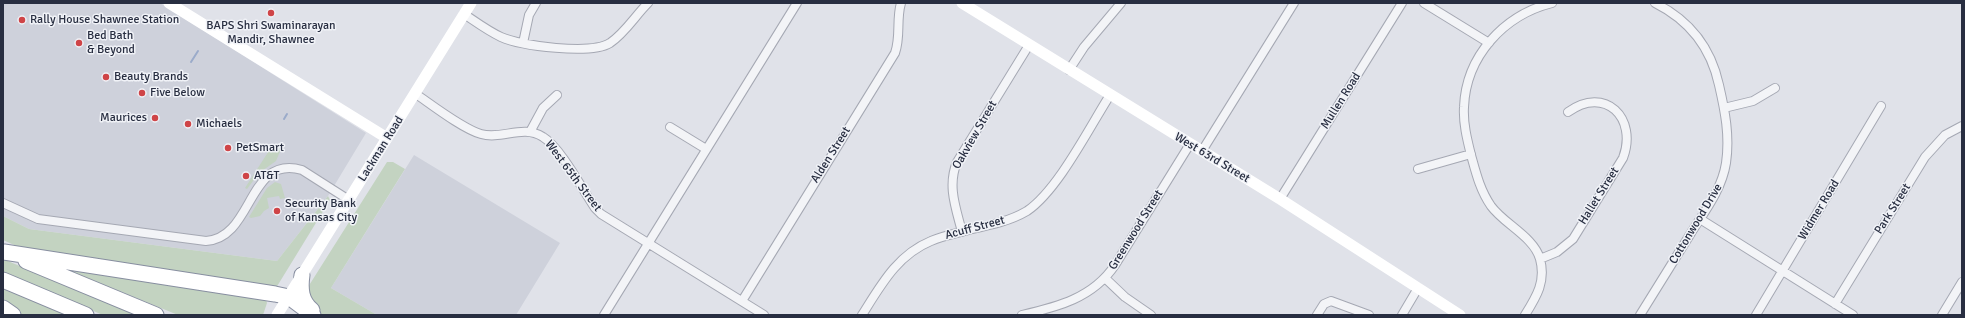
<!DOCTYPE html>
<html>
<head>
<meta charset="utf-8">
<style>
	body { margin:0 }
	#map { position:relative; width:1965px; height:318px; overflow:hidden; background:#e0e2e9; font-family:Signika,sans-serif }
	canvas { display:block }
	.frame { position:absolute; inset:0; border:4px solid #282e41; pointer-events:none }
</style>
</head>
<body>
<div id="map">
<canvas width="1965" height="318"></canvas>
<div class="frame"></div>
</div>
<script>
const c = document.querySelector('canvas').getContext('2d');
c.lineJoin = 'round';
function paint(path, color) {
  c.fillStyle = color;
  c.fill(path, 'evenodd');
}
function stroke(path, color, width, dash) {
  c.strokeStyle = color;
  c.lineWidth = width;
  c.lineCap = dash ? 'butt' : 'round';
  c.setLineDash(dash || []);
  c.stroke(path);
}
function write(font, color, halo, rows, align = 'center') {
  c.font = font + ' Signika,sans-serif';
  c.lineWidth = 3;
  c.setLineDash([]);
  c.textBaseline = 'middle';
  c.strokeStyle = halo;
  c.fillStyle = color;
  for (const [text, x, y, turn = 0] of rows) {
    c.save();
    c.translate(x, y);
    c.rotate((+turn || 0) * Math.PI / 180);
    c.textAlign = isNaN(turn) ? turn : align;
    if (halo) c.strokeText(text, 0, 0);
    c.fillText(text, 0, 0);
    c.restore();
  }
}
const built = new Path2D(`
	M3 3H160L366 133 328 196 277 261 29 229 3 216Z
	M414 155 560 243 516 315H377L331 288Z`);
const green = new Path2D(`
	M275 144 281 149 276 161 259 173 247 189 245 188 272 146Z
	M387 162H393L405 169 331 288 377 315H321L310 305 308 287Z
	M275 182 281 184 285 198 280 199 279 196 267 198 269 208 264 211 260 216 251 218 249 217 267 188Z
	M328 196 330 200 276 288 30 252 3 240V216L29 229 277 261Z
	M3 259 137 315H103L3 273Z
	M71 268 266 300 267 303 263 315H178L70 271Z
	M3 288 66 315H19L3 303Z`);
const stream = new Path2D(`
	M191 62 198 51
	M284 119 287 114`);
const street = new Path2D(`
	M1424 3 1489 43
	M464 14C476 22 488 31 501 37 521 46 591 55 610 43 625 33 635 16 648 3
	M523 43 529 15 536 3
	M1069 70 1084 47 1121 3
	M416 94C432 105 463 129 481 134 502 140 523 124 543 137 561 148 582 189 595 208L601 214 764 315
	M1724 108 1753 101 1775 88
	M670 127 706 149
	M530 132 543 108 557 95
	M1202 151 1294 3
	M1418 169 1471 154
	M1280 199 1402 3
	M3 203 38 219 206 241C254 238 247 154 302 170L349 200
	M1700 219 1853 315
	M962 232C956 208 947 186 957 162L1029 45
	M1540 259 1557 252 1573 239 1623 158C1638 118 1605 85 1568 112
	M1105 278 1125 297 1151 315
	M742 301 895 53C901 36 896 20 901 3
	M1835 304 1925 157 1945 135 1962 126
	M604 315 797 3
	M862 315C881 285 897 255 931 241 944 235 959 233 972 229 991 225 1010 221 1027 211 1058 190 1089 128 1110 95
	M1022 315C1057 307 1093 298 1115 265L1190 144
	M1317 315 1324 304 1331 301 1369 315
	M1402 315 1418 288
	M1525 315C1537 296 1546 281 1540 259 1534 237 1504 224 1491 206 1480 190 1476 173 1471 155 1467 139 1463 123 1464 107 1466 56 1504 15 1552 3
	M1640 315C1657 288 1674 260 1691 233 1705 211 1722 189 1726 163 1730 136 1725 111 1719 85 1711 48 1689 20 1655 3
	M1756 315 1881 106
	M1942 315 1962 282`);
const secondary = new Path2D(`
	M169 3 387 138
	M962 3 1280 199 1460 315
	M277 315 471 3`);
const highway = new Path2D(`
	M4 252 275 294 289 297 313 315
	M26 261 156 315
	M302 275C300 289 301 301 312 310
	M3 280 86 315
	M3 308 13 315`);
const markers = [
	[271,13,4,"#cf4447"],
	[22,20,4,"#cf4447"],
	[79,43,4,"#cf4447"],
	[106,77,4,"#cf4447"],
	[142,93,4,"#cf4447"],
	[155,118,4,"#cf4447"],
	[188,124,4,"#cf4447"],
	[228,148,4,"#cf4447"],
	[246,176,4,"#cf4447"],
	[277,211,4,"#cf4447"]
];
const poiNames = [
	["Rally House Shawnee Station",30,20],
	["BAPS Shri Swaminarayan",271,26,"center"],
	["Mandir, Shawnee",271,40,"center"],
	["Bed Bath",87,36],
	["& Beyond",87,50],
	["Beauty Brands",114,77],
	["Five Below",150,93],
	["Maurices",147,118,"right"],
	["Michaels",196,124],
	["PetSmart",236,148],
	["AT&T",254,176],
	["Security Bank",285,204],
	["of Kansas City",285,218]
];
const streetNames = [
	["Mullen Road",1341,101,-58],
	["Oakview Street",975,135,-60],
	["Lackman Road",381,149,-58],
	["Alden Street",831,155,-58],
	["West 63rd Street",1212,158,31],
	["West 65th Street",573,176,53],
	["Hallet Street",1599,196,-58],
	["Park Street",1893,209,-58],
	["Widmer Road",1819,210,-59],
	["Cottonwood Drive",1696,224,-59],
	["Acuff Street",975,228,-15],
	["Greenwood Street",1136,230,-58]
];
paint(built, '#ced1db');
paint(green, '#c3d3c1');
stroke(stream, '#9babca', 2);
stroke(street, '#a5a8b3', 10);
stroke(highway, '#878ea0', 17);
stroke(street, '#f3f4f7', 8);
stroke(secondary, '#fff', 11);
stroke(highway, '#fff', 15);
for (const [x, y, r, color] of markers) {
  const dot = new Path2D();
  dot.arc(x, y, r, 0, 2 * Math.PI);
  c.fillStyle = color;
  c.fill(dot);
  stroke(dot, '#f0f2f7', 1.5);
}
write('12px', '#282e41', '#f0f2f7', poiNames, 'left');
write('12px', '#282e41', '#f0f2f7', streetNames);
</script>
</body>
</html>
